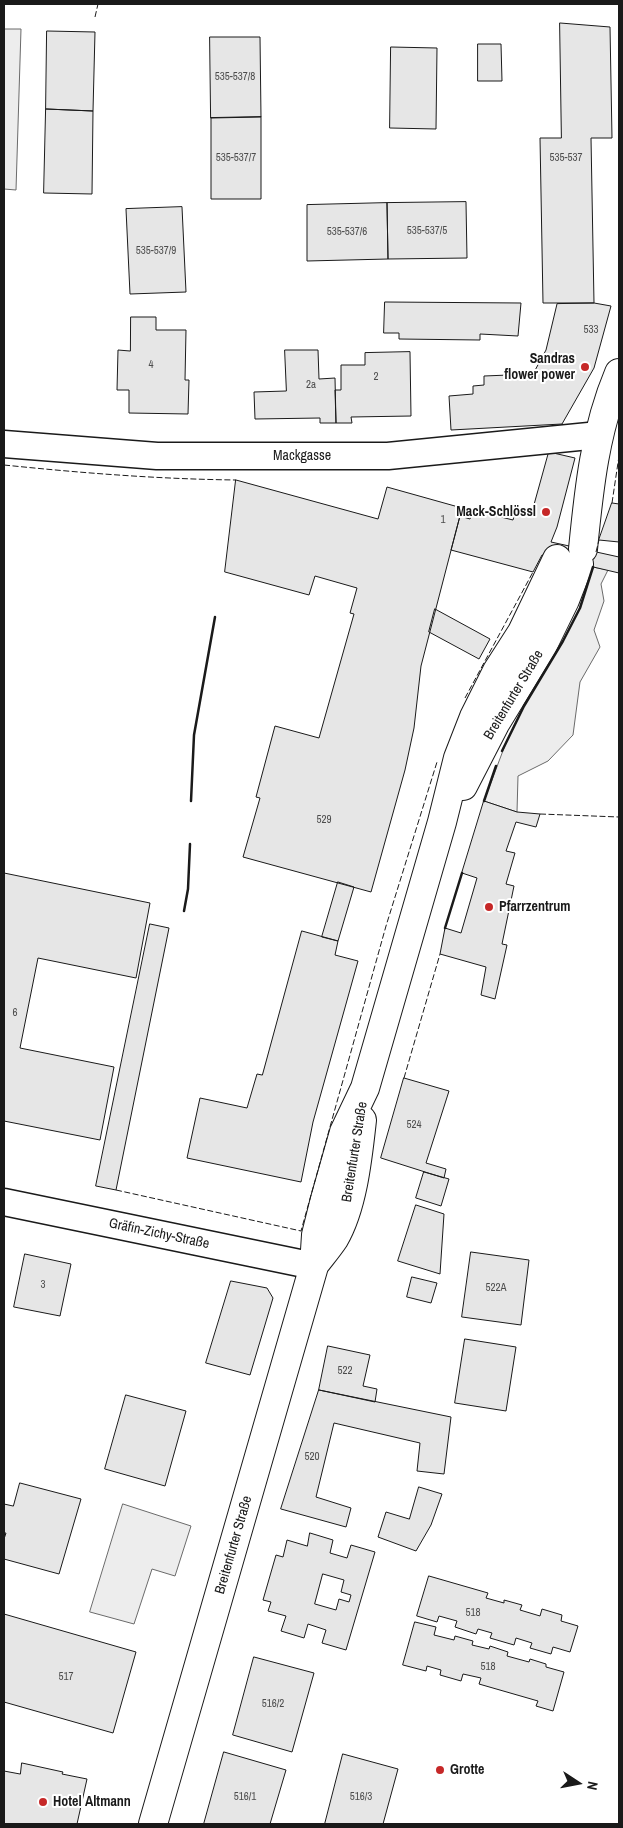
<!DOCTYPE html>
<html>
<head>
<meta charset="utf-8">
<style>
	body { margin:0 }
	#map { position:relative; width:623px; height:1828px; overflow:hidden; background:#fff; font-family:"Archivo Narrow",sans-serif }
	canvas { display:block }
	.frame { position:absolute; inset:0; border:5px solid #1a1a1a; pointer-events:none }
	.north { position:absolute; left:553px; top:1758px; width:50px; height:50px; -webkit-text-stroke:4px #fff; paint-order:stroke; rotate:101deg; font-size:14px; font-weight:700; line-height:20px; text-align:center; color:#1a1a1a }
	.north::after { content:''; display:block; margin:auto; width:18px; height:22px; background:#1a1a1a; clip-path:polygon(50% 0,100% 100%,50% 72%,0 100%) }
</style>
</head>
<body>
<div id="map">
<canvas width="623" height="1828"></canvas>
<div class="frame"></div>
<div class="north">N</div>
</div>
<script>
const c = document.querySelector('canvas').getContext('2d');
c.lineJoin = 'round';
function paint(path, color) {
  c.fillStyle = color;
  c.fill(path, 'evenodd');
}
function stroke(path, color, width, dash) {
  c.strokeStyle = color;
  c.lineWidth = width;
  c.lineCap = dash ? 'butt' : 'round';
  c.setLineDash(dash || []);
  c.stroke(path);
}
function write(font, color, halo, rows, align = 'center') {
  c.font = font + ' "Archivo Narrow",sans-serif';
  c.lineWidth = 4;
  c.setLineDash([]);
  c.textBaseline = 'middle';
  c.strokeStyle = halo;
  c.fillStyle = color;
  for (const [text, x, y, turn = 0] of rows) {
    c.save();
    c.translate(x, y);
    c.rotate((+turn || 0) * Math.PI / 180);
    c.textAlign = isNaN(turn) ? turn : align;
    if (halo) c.strokeText(text, 0, 0);
    c.fillText(text, 0, 0);
    c.restore();
  }
}
const built = new Path2D(`
	M4 29H21L16 190 4 189Z
	M593 567 608 570 601 584 604 601 594 630 600 647 580 682 573 735 548 761 518 776 517 812 484 801 507 740 524 706 563 641 580 608Z
	M123 1504 191 1526 175 1576 152 1569 134 1624 90 1612Z`);
const building = new Path2D(`
	M560 23 610 27 612 138H591L594 303H543L540 138H561Z
	M47 31 95 32 93 111 46 109Z
	M210 37H260L261 117 211 118Z
	M478 44H501L502 81H478Z
	M391 47 437 48 436 129 390 128Z
	M46 109 93 111 92 194 44 193Z
	M261 117V199H211V118Z
	M466 202 467 258 388 259 387 203Z
	M387 203 388 259 307 261V205Z
	M182 207 186 292 130 294 126 209Z
	M385 302 521 303 518 336 480 334V340L399 339V333H384Z
	M594 303 611 306 594 368 562 424 451 430 449 396 473 394V386L484 385V376L533 374 546 350 557 304Z
	M131 317H156V330H186L185 380H189L188 414 129 413V390H117L118 350 130 351Z
	M285 350H318L319 379 335 378 336 423H320V418L255 419 254 392 286 391Z
	M410 352 411 416 351 417 352 423H336L335 390H341V365H365V353Z
	M549 452 575 458 557 527 551 542 619 557V573L542 555 533 572 451 550 460 516 470 519 473 510 513 520 516 509 531 514Z
	M236 480 378 519 387 487 462 508 421 666 414 728 405 770 371 892 243 857 260 798 256 797 275 726 319 738 354 614 350 613 357 588 315 576 309 595 225 572Z
	M612 503 619 504V542L599 540Z
	M435 609 490 639 479 659 429 632Z
	M484 801 517 812 540 814 536 827 516 822 506 851 515 853 506 884 514 886 502 944 507 945 495 999 481 995 486 967 440 954 445 928 461 933 477 878 462 873Z
	M4 873 150 903 136 978 38 958 20 1048 114 1067 100 1140 4 1121Z
	M338 882 354 887 338 941 322 937Z
	M150 924 169 928 116 1190 96 1186Z
	M302 931 338 941 335 955 358 961 313 1122 301 1182 187 1158 200 1098 247 1108 257 1074 262 1075Z
	M404 1078 449 1091 426 1163 446 1169 444 1178 381 1158Z
	M424 1172 449 1179 441 1206 416 1198Z
	M416 1205 444 1214 440 1274 398 1261Z
	M471 1252 529 1260 521 1325 462 1317Z
	M25 1254 71 1264 60 1316 14 1307Z
	M412 1277 437 1283 431 1303 407 1297Z
	M231 1281 267 1288 273 1298 250 1375 206 1363Z
	M465 1339 516 1347 506 1411 455 1403Z
	M328 1346 370 1355 363 1386 377 1389 375 1402 319 1390Z
	M319 1390 451 1417 444 1474 417 1471 420 1443 334 1423 316 1497 351 1508 346 1527 281 1509Z
	M126 1395 186 1411 165 1486 105 1469Z
	M20 1483 81 1499 59 1574 4 1559V1539L6 1533H4V1504L13 1506Z
	M419 1487 442 1494 431 1525 416 1551 378 1537 386 1512 409 1519Z
	M310 1533 333 1540 330 1553 347 1558 351 1545 375 1552 346 1650 322 1643 326 1630 308 1624 304 1638 281 1631 286 1616 268 1611 271 1602 263 1600 276 1555 283 1557 287 1540 307 1546ZM323 1574 344 1580 341 1592 351 1595 349 1602 339 1599 336 1610 315 1604Z
	M429 1576 488 1593 486 1598 504 1603V1600L522 1605 520 1610 540 1616 542 1609 562 1615 561 1621 578 1626 570 1652 553 1647 551 1654 530 1648 532 1643 516 1638 514 1645 490 1638 492 1633 478 1629 476 1634 455 1627 457 1621 439 1616 437 1622 417 1616Z
	M4 1614 136 1652 113 1733 4 1702Z
	M415 1622 436 1627 434 1635 454 1640 455 1636 473 1641 472 1645 489 1649 490 1646 508 1652 507 1656 529 1662 530 1659 546 1664V1667L564 1672 553 1711 536 1706 538 1701 479 1684 481 1678 463 1674 461 1681 440 1675 441 1670 427 1666 426 1671 403 1665Z
	M254 1657 314 1673 292 1752 233 1735Z
	M224 1752 286 1770 270 1824H204Z
	M343 1754 398 1769 383 1824H325Z
	M22 1763 63 1772 62 1774 87 1779 77 1824H4V1771L20 1774Z`);
const street = new Path2D(`
	M4 444 157 456H388L599 435
	M4 1202 314 1266`);
const primary = new Path2D(`
	M583 549C589 488 595 430 619 373
	M463 786 495 724 542 647 565 600 579 564
	M315 1264C321 1256 328 1248 334 1239 353 1207 358 1156 362 1120
	M153 1824 314 1266 316 1235 325 1199 344 1132 365 1088 442 822 458 758 474 717 497 671 522 632 557 559`);
const fence = new Path2D(`
	M95 17 98 4
	M4 465C82 473 157 479 236 480
	M612 503 619 456
	M596 552 599 540
	M465 698 533 572
	M540 814 619 817
	M404 1078 440 954
	M116 1190 301 1231 386 926 437 762`);
const wall = new Path2D(`
	M502 751 524 706 563 641 580 608 593 567
	M191 801 194 735 215 617
	M484 801 496 766
	M184 911 188 889 190 844
	M445 928 462 873`);
const markers = [
	[585,367,5,"#c62828"],
	[546,512,5,"#c62828"],
	[489,907,5,"#c62828"],
	[440,1770,5,"#c62828"],
	[43,1802,5,"#c62828"]
];
const numberNames = [
	["535-537/8",235,77],
	["535-537/7",236,158],
	["535-537",566,158],
	["535-537/5",427,231],
	["535-537/6",347,232],
	["535-537/9",156,251],
	["533",591,330],
	["4",151,365],
	["2",376,377],
	["2a",311,385],
	["1",443,520],
	["529",324,820],
	["6",15,1013],
	["524",414,1125],
	["3",43,1285],
	["522A",496,1288],
	["522",345,1371],
	["520",312,1457],
	["518",473,1613],
	["518",488,1667],
	["517",66,1677],
	["516/2",273,1704],
	["516/1",245,1797],
	["516/3",361,1797]
];
const poiNames = [
	["Sandras",575,359,"right"],
	["flower power",575,375,"right"],
	["Mack-Schlössl",536,512,"right"],
	["Pfarrzentrum",499,907],
	["Grotte",450,1770],
	["Hotel Altmann",53,1802]
];
const streetNames = [
	["Mackgasse",302,456],
	["Breitenfurter Straße",514,695,-59],
	["Breitenfurter Straße",355,1152,-81],
	["Gräfin-Zichy-Straße",159,1234,12],
	["Breitenfurter Straße",234,1545,-74]
];
paint(built, '#ededed');
stroke(built, '#6a6a6a', 1);
paint(building, '#e6e6e6');
stroke(building, '#1a1a1a', 1);
stroke(street, '#1a1a1a', 29);
stroke(primary, '#1a1a1a', 30);
stroke(street, '#fff', 26);
stroke(primary, '#fff', 28);
stroke(fence, '#1a1a1a', 1, [6, 2.5]);
stroke(wall, '#1a1a1a', 2.5);
for (const [x, y, r, color] of markers) {
  const dot = new Path2D();
  dot.arc(x, y, r, 0, 2 * Math.PI);
  c.fillStyle = color;
  c.fill(dot);
  stroke(dot, '#fff', 2);
}
write('11px', '#4d4d4d', null, numberNames);
write('bold 14px', '#1a1a1a', '#fff', poiNames, 'left');
write('14px', '#1a1a1a', '#fff', streetNames);
</script>
</body>
</html>
